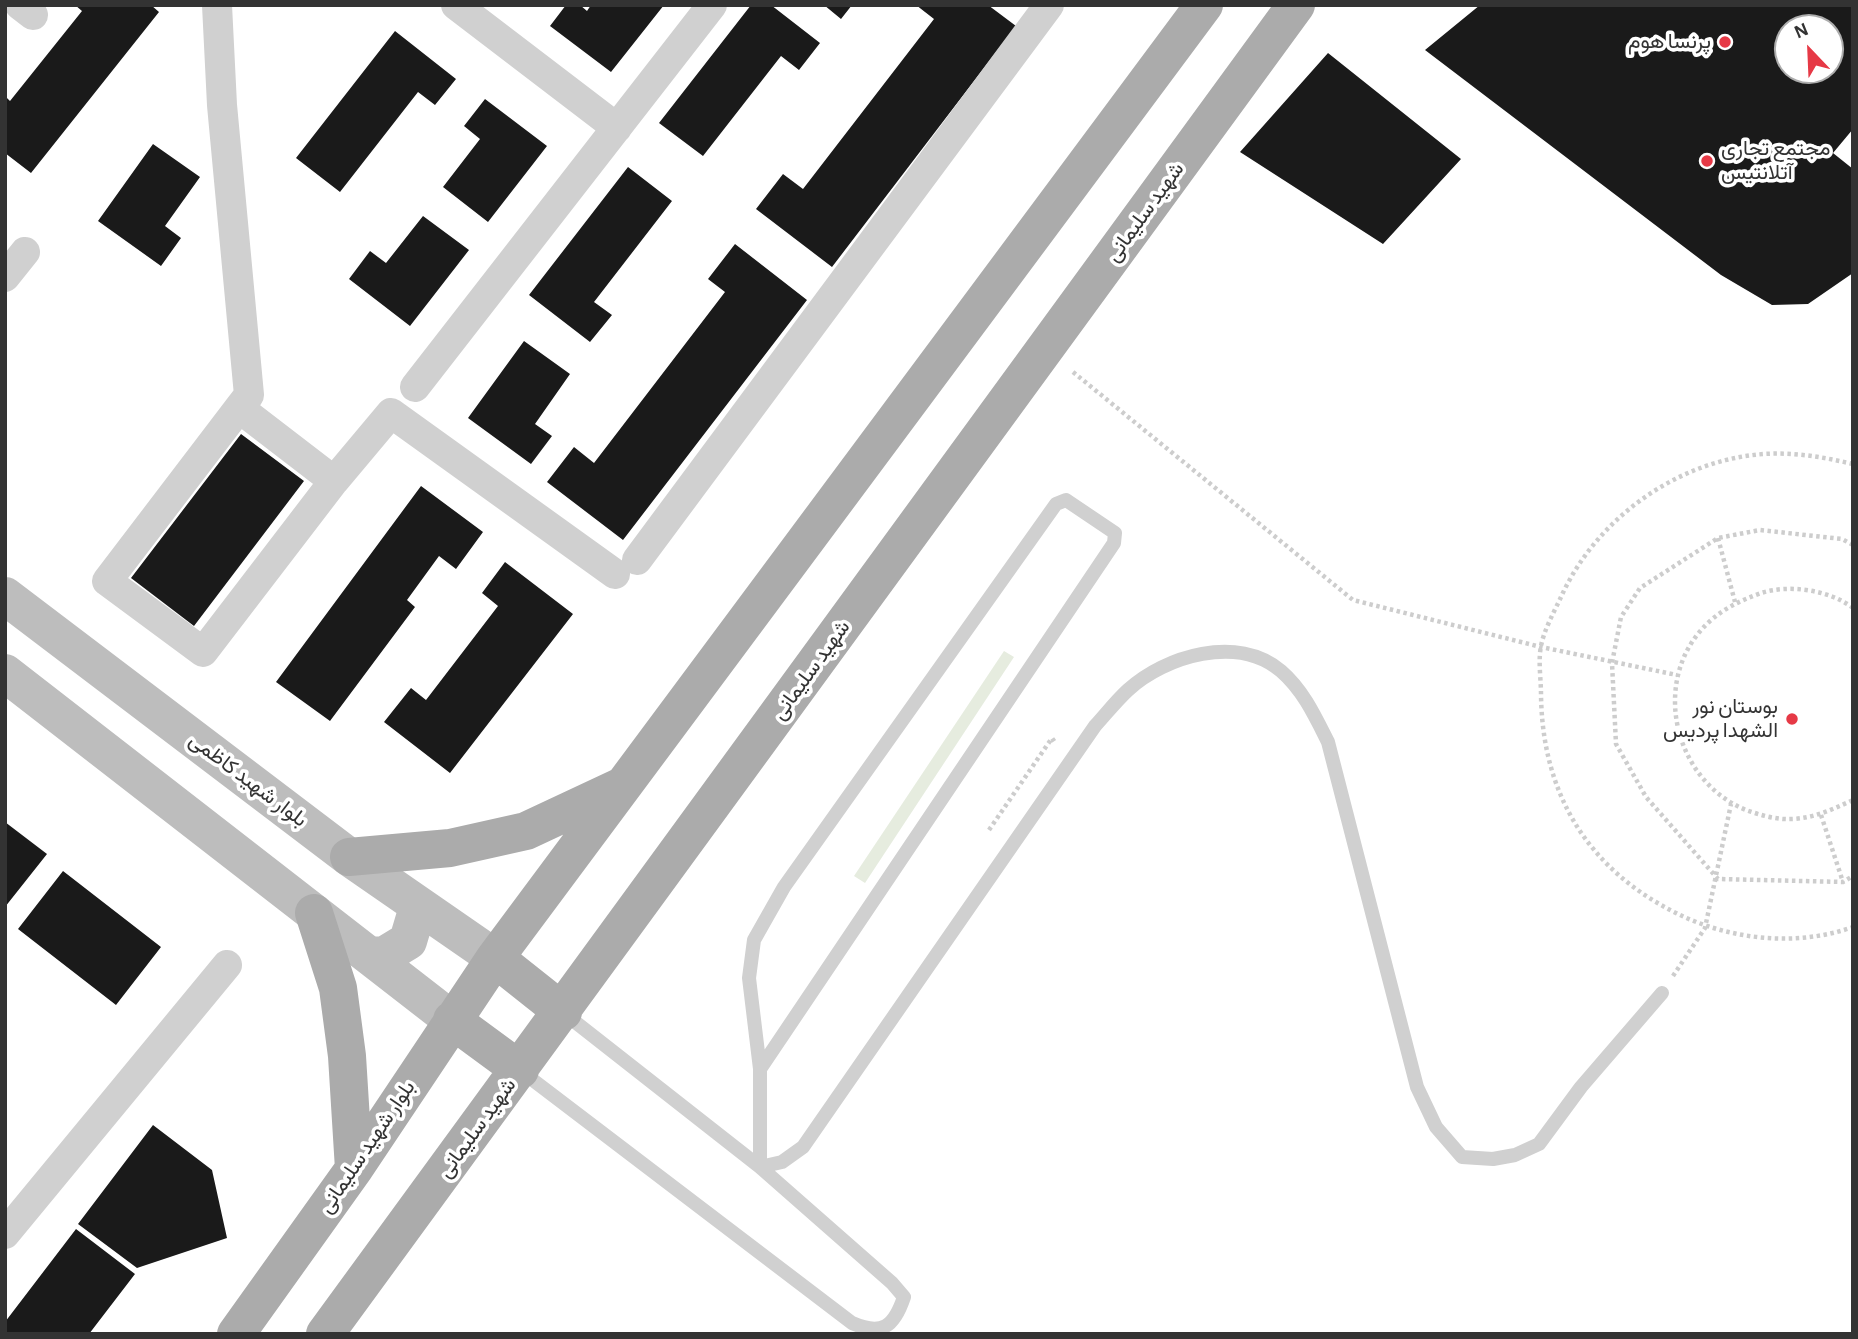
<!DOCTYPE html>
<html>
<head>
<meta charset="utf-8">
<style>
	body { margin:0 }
	#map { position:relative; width:1858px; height:1339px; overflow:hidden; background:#fff; font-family:"Alegreya Sans",sans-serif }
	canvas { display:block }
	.frame { position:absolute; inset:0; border:7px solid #333; pointer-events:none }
	.north { position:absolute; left:1774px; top:14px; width:70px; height:70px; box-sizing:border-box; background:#fff; border:2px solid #adadad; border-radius:50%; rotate:337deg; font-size:19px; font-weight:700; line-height:28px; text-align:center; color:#333 }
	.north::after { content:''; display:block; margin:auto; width:24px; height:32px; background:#e63946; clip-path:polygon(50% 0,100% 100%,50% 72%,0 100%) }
</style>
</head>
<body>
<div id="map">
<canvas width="1858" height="1339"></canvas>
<div class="frame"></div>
<div class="north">N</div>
</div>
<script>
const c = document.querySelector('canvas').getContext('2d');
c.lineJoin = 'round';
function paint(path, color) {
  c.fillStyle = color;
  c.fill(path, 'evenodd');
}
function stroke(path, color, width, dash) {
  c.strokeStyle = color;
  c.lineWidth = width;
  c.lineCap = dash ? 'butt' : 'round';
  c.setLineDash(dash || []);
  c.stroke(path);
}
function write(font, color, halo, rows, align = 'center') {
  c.font = font + ' "Alegreya Sans",Vazirmatn,sans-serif';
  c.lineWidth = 7;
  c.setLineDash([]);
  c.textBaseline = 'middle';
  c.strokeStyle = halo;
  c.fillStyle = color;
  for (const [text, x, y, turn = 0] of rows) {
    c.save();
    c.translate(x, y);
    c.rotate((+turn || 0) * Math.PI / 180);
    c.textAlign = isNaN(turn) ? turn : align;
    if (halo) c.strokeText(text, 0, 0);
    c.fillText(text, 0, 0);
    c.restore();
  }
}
const green = new Path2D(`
	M1004 651 1014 657 865 883 854 876Z`);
const building = new Path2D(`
	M75 5H151L159 12 31 173 5 153V96L10 101 82 11Z
	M566 5H580L587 11 591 5H664L611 72 550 26Z
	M751 5H771L820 43 799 70 781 56 703 156 659 123Z
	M824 5H852L841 19Z
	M916 5H988L1016 26 832 267 756 209 783 174 803 189 934 19Z
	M1480 5H1853V129L1833 153 1853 169V273L1808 304 1772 305 1721 275 1425 50ZM1788 28H1830V70H1788Z
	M395 31 456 79 435 105 418 92 340 192 296 158Z
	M1328 53 1461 159 1383 244 1240 152Z
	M485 99 547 146 488 222 443 187 480 139 464 126Z
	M153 144 200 177 165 226 181 238 161 266 98 221Z
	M628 167 672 201 594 302 612 315 590 342 529 295Z
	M423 216 469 250 410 326 349 279 370 251 386 263Z
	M735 244 807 300 623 540 547 482 574 447 594 463 725 292 708 279Z
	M524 341 570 374 535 424 552 436 531 464 468 418Z
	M241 434 304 481 194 626 131 578Z
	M421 486 483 532 456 569 439 556 407 600 415 607 330 721 276 682Z
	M505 562 573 614 450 773 384 722 411 688 426 700 498 606 482 593Z
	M5 822 47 854 5 907Z
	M63 871 161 947 116 1005 18 929Z
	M153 1125 212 1170 227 1238 137 1268 78 1224Z
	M76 1229 135 1274 89 1334H8L5 1331V1322Z`);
const path = new Path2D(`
	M1073 372 1353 600 1541 647 1677 675
	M1853 464C1823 457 1794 452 1764 454 1677 460 1596 519 1561 597 1554 612 1544 630 1541 646 1538 661 1541 679 1541 694 1542 794 1588 870 1678 914 1731 940 1797 947 1853 927
	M1718 538 1735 602
	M1853 545 1842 539 1760 530 1718 538 1640 588 1621 617 1612 663 1616 744 1646 797 1718 879 1843 882 1853 876
	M1853 608C1830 590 1789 584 1761 593 1742 600 1726 607 1710 621 1649 676 1672 780 1746 810 1760 815 1777 820 1792 819 1815 818 1833 809 1853 800
	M1821 815 1843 882
	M989 830 1052 738 1056 744
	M1673 976 1705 928 1731 804`);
const service = new Path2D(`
	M565 1014 760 1167 782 1162 803 1147 1095 726C1106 714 1116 701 1128 690 1165 656 1238 634 1281 671 1303 690 1315 716 1328 742L1417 1087 1436 1127 1462 1157 1493 1159 1515 1155 1539 1144 1581 1087 1662 993
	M521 1071 852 1323C882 1336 894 1327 904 1297L892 1283 760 1167V1069L749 978 754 940 784 887 1056 504 1066 500 1115 533 1114 543 760 1069`);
const minor = new Path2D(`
	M20 5 33 15
	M217 5 222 105 249 395 239 408 107 581 203 652 334 481 239 408
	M456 5 617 128
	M5 277 25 252
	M415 387 712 5
	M334 481 391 413 615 574
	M637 560 1049 5
	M5 1234 227 965`);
const secondary = new Path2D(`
	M5 596 349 857 495 958
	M5 673 452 1020
	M371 956 385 955 408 941 416 914 413 901`);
const primary = new Path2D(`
	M349 857 450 848 526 831 620 787
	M314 913 338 988 347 1056 354 1169
	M495 958 563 1012
	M452 1020 520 1070
	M236 1334 354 1169 495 958 1204 5
	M325 1334 1296 5`);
const markers = [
	[1725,42,7,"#e63946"],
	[1707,161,7,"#e63946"],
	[1792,719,7,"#e63946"]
];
const poiNames = [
	["پرنسا هوم",1711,42],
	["مجتمع تجاری",1721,149,"left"],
	["آتلانتیس",1721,173,"left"],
	["بوستان نور",1778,707],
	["الشهدا پردیس",1778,731]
];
const streetNames = [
	["شهید سلیمانی",1145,212,-54],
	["شهید سلیمانی",811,670,-54],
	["بلوار شهید کاظمی",248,780,37],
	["شهید سلیمانی",477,1128,-54],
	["بلوار شهید سلیمانی",367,1147,-56]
];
paint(green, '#e6ecdf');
paint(building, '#1a1a1a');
stroke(path, '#cdcdcd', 4.5, [3.5, 3.5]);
stroke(service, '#d0d0d0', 14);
stroke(minor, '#d0d0d0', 30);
stroke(secondary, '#bdbdbd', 38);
stroke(primary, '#ababab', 38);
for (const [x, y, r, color] of markers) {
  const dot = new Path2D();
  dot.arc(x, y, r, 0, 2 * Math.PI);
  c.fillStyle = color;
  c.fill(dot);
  stroke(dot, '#fff', 2.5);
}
write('21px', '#333', '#fff', poiNames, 'right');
write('21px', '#333', '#fff', streetNames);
</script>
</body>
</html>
